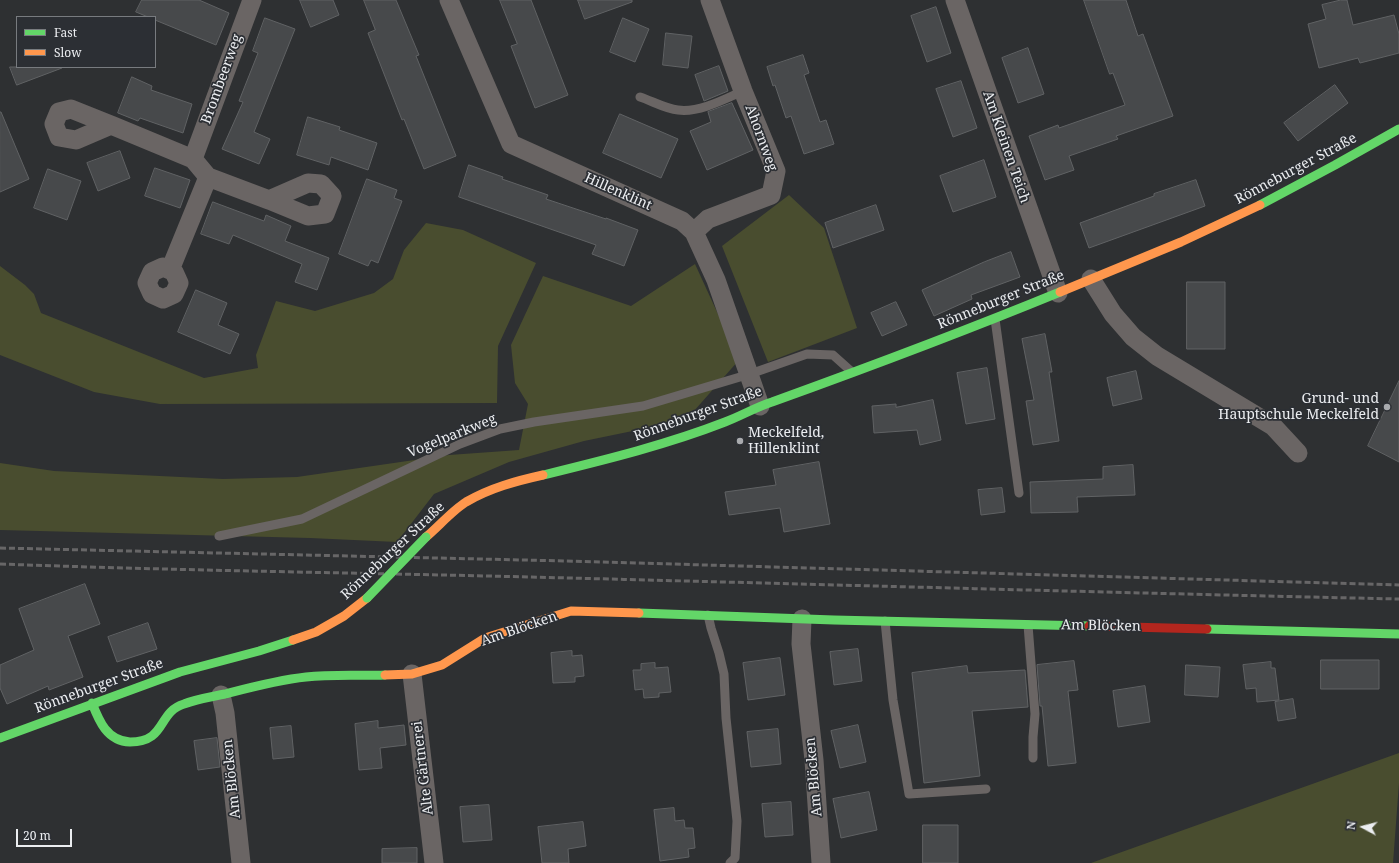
<!DOCTYPE html>
<html>
<head>
<meta charset="utf-8">
<style>
	body { margin:0 }
	#map { position:relative; width:1399px; height:863px; overflow:hidden; background:#2e3032; font-family:"Noto Serif",serif }
	canvas { display:block }
	.legend { position:absolute; left:16px; top:16px; width:140px; height:52px; box-sizing:border-box; background:#2c2f34; border:1px solid #787b7f; margin:0; padding:5px 7px; list-style:none; font-size:12px; color:#ebedf0 }
	.legend li { display:flex; align-items:center; gap:8px; height:20px }
	.legend b { width:20px; border:1px solid #787b7f }
	.north { position:absolute; left:1343px; top:807px; width:40px; height:40px; -webkit-text-stroke:3px #2c2f34; paint-order:stroke; rotate:277deg; font-size:11px; font-weight:700; line-height:16px; text-align:center; color:#ebedf0 }
	.north::after { content:''; display:block; margin:auto; width:14px; height:18px; background:#ebedf0; clip-path:polygon(50% 0,100% 100%,50% 72%,0 100%) }
	.scale { position:absolute; left:16px; top:829px; width:56px; height:18px; box-sizing:border-box; border:2px solid #ebedf0; border-top:0; padding-left:5px; font-size:12px; line-height:14px; white-space:nowrap; color:#ebedf0; -webkit-text-stroke:3px #2c2f34; paint-order:stroke }
</style>
</head>
<body>
<div id="map">
<canvas width="1399" height="863"></canvas>
<ul class="legend">
<li><b style="height:5px;background:#63d668"></b>Fast</li>
<li><b style="height:5px;background:#ff974d"></b>Slow</li>
</ul>
<div class="north">N</div>
<div class="scale">20 m</div>
</div>
<script>
const c = document.querySelector('canvas').getContext('2d');
c.lineJoin = 'round';
function paint(path, color) {
  c.fillStyle = color;
  c.fill(path, 'evenodd');
}
function stroke(path, color, width, dash) {
  c.strokeStyle = color;
  c.lineWidth = width;
  c.lineCap = dash ? 'butt' : 'round';
  c.setLineDash(dash || []);
  c.stroke(path);
}
function write(font, color, halo, rows, align = 'center') {
  c.font = font + ' "Noto Serif",serif';
  c.lineWidth = 3.5;
  c.setLineDash([]);
  c.textBaseline = 'middle';
  c.strokeStyle = halo;
  c.fillStyle = color;
  for (const [text, x, y, turn = 0] of rows) {
    c.save();
    c.translate(x, y);
    c.rotate((+turn || 0) * Math.PI / 180);
    c.textAlign = isNaN(turn) ? turn : align;
    if (halo) c.strokeText(text, 0, 0);
    c.fillText(text, 0, 0);
    c.restore();
  }
}
const green = new Path2D(`
	M789 195 824 228 857 328 768 362 722 246Z
	M426 223 463 230 536 263 498 346 497 403 160 404 94 392 0 355V266L25 285 34 294 41 313 204 378 258 368 256 355 276 301 315 311 374 293 393 279 404 250Z
	M695 264 739 360 686 420 584 441 509 462 434 494 397 542 310 538 0 530V463L54 471 223 479 297 477 449 455 519 450 528 404 515 383 511 345 543 276 631 306Z
	M1399 753V783L1393 863H1091Z`);
const building = new Path2D(`
	M142 0H199L229 13 216 45 155 20V17H148L136 12Z
	M300 0H333L339 15 311 27Z
	M364 0H396L419 55 416 56 456 156 424 169 404 119 402 120 368 33 375 30Z
	M500 0H531L568 95 535 108 511 46 517 44Z
	M578 0H632V2L585 19Z
	M1084 0H1126L1138 36 1143 34 1173 116 1116 136 1118 139 1069 156 1074 170 1045 180 1029 136 1058 125 1059 128 1125 105 1113 73 1110 74Z
	M1341 0H1347L1353 25 1394 15 1399 34V53L1360 63 1358 58 1319 68 1308 24 1326 19 1322 5Z
	M936 7 951 53 927 62 911 16Z
	M265 18 295 29 254 132 270 139 259 164 222 149 243 102 239 101 258 53 253 51Z
	M623 18 649 29 635 62 610 52Z
	M666 33 692 36 688 68 663 65Z
	M1028 48 1044 94 1018 103 1002 58Z
	M803 55 809 73 804 75 820 122 826 120 834 144 804 154 791 116 786 118 775 85 773 86 767 67Z
	M719 66 728 91 704 101 695 75Z
	M10 67H62V68L17 85Z
	M132 77 152 86 151 90 192 104 183 133 140 118 138 121 118 113Z
	M961 81 977 128 953 137 936 89Z
	M1335 85 1348 103 1298 141 1284 123Z
	M732 103 753 150 707 170 690 131 711 122 708 112Z
	M0 112H1L29 179 0 192Z
	M620 114 678 139 661 178 603 153Z
	M308 117 340 127 339 130 377 143 368 170 331 157 329 165 297 155Z
	M120 151 130 178 98 191 87 163Z
	M984 160 996 197 953 212 940 176Z
	M469 165 503 177 502 179 548 195 546 199 606 219V218L638 230 624 266 592 254 596 245 459 197Z
	M155 168 190 180 180 208 145 196Z
	M48 169 81 181 67 220 34 208Z
	M367 179 397 190 394 198 402 201 378 263 371 260 368 266 339 254Z
	M1196 180 1205 206 1089 248 1080 223 1154 196V194Z
	M213 202 264 221 266 215 291 226 285 241 329 258 317 290 295 282 302 264 233 235 229 244 201 234Z
	M876 205 884 230 833 248 825 223Z
	M1011 252 1020 277 971 295 972 299 934 316 922 290 984 262Z
	M1187 282H1225V349H1187Z
	M196 290 227 303 218 325 239 334 230 354 178 332Z
	M896 302 907 325 882 336 871 313Z
	M1045 334 1052 372H1049L1059 441 1033 445 1026 401 1034 400 1022 339Z
	M987 368 995 419 966 424 957 373Z
	M1136 371 1142 399 1113 406 1107 378Z
	M1399 381V462L1368 446Z
	M933 400 941 440 920 445 917 430 874 433 872 406 896 404V407Z
	M819 462 830 524 784 532 780 508 729 515 725 492 776 485 773 470Z
	M1133 465 1135 495 1077 497 1078 512 1031 513 1030 482 1103 479V467Z
	M1002 488 1005 512 981 515 978 490Z
	M85 584 100 624 68 636 83 677 49 690 48 686 7 704 0 688V665L34 650 19 609Z
	M148 623 157 649 117 662 108 637Z
	M858 649 862 681 834 685 830 652Z
	M572 651V656L582 655 584 676 575 677V682L553 683 551 653Z
	M780 658 785 695 748 700 743 663Z
	M1321 660H1379V689H1321Z
	M1074 661 1078 690 1068 691 1076 763 1048 766 1042 706H1040L1037 665Z
	M1271 662V668H1275L1279 700 1257 702 1256 688 1246 689 1243 665Z
	M655 663V668L668 667 671 692 659 693V697L644 698 643 689 635 690 633 670H641V664Z
	M1186 665 1220 667 1218 697 1185 695Z
	M967 666 968 673 1025 670 1028 707 972 711 980 776 924 783 912 673Z
	M1145 686 1150 722 1118 727 1113 691Z
	M1293 699 1296 718 1278 721 1275 702Z
	M378 721V728L404 725 406 745 380 748 382 768 359 770 355 724Z
	M858 725 866 762 840 768 831 731Z
	M291 726 294 757 273 759 270 728Z
	M778 729 781 764 751 767 747 732Z
	M217 738 220 767 198 770 194 741Z
	M869 792 877 830 841 838 833 799Z
	M791 802 793 835 765 837 762 804Z
	M489 805 492 840 463 842 460 807Z
	M674 808 675 821 684 820 685 828H693L695 848 688 849 689 857 660 861 654 810Z
	M583 822 586 846 568 849 569 863H542L538 827Z
	M923 825H958V863H923Z
	M417 848V863H382V849Z`);
const lane = new Path2D(`
	M640 97C652 101 666 109 678 110 699 113 725 99 743 91
	M995 319 1019 493
	M219 536 302 519 460 444 500 429 534 422 643 406 750 374 807 354 833 355 852 372
	M708 615 711 628 719 653 724 674 726 718 737 821 735 858 730 863
	M885 621 893 700 909 794 986 789
	M1028 625 1035 714 1033 737V758`);
const street = new Path2D(`
	M449 0 511 144 682 221 694 232 716 280 760 406
	M955 0 1058 293
	M71 109 111 125 76 140 59 137 54 124 59 112Z
	M111 125 193 159 252 0
	M193 159 208 177 269 200 308 183 321 184 332 196 325 214 308 216 269 200
	M694 232 708 219 771 195 776 171 743 91 710 0
	M170 270 163 267 152 272 147 283 152 294 163 299 174 294 179 283 174 272 170 270 208 177
	M1091 279 1113 314 1133 337 1157 356 1273 426 1298 453
	M802 619 801 644 814 760 821 863
	M412 674 434 863
	M221 695 225 713 241 863`);
const fast = new Path2D(`
	M1260 205 1335 165 1399 129
	M543 475C604 460 666 445 725 422 741 416 756 407 772 402 869 367 965 331 1060 292
	M639 613 834 620 1089 626
	M1207 629 1399 634
	M92 703C99 721 107 741 130 742 167 742 157 712 184 704 197 699 211 697 225 694 252 687 278 680 306 677 332 674 359 676 385 675
	M0 738 180 672 259 651 293 640`);
const slow = new Path2D(`
	M1060 292 1181 242 1260 205
	M426 537C438 527 453 510 466 502 490 488 516 481 543 475
	M293 640 316 632 344 616 367 598
	M385 675 412 674 442 665 485 638 571 611 639 613`);
const jam = new Path2D(`
	M1089 626 1207 629`);
const rail = new Path2D(`
	M0 548 567 561 1399 585
	M0 564C190 571 380 573 569 578 846 585 1122 593 1399 599`);
const fastBridge = new Path2D(`
	M367 598 426 537`);
const markers = [
	[1387,407,4,"#a9abae"],
	[740,441,4,"#a9abae"]
];
const streetNames = [
	["Brombeerweg",222,79,-70],
	["Ahornweg",761,138,70],
	["Am Kleinen Teich",1006,147,71],
	["Rönneburger Straße",1296,169,-28],
	["Hillenklint",618,192,24],
	["Rönneburger Straße",1001,300,-22],
	["Rönneburger Straße",698,414,-20],
	["Vogelparkweg",452,436,-22],
	["Rönneburger Straße",393,551,-43],
	["Am Blöcken",1101,626,1],
	["Am Blöcken",519,629,-19],
	["Rönneburger Straße",99,686,-20],
	["Alte Gärtnerei",423,768,-97],
	["Am Blöcken",814,777,-95],
	["Am Blöcken",232,779,-96]
];
const poiNames = [
	["Grund- und",1379,399],
	["Hauptschule Meckelfeld",1379,415],
	["Meckelfeld,",748,433,"left"],
	["Hillenklint",748,449,"left"]
];
paint(green, '#494d2f');
paint(building, '#47494b');
stroke(building, '#606264', 1);
stroke(lane, '#6a6564', 9);
stroke(street, '#6a6564', 19);
stroke(fast, '#63d668', 9);
stroke(slow, '#ff974d', 9);
stroke(jam, '#b3261e', 9);
stroke(rail, '#676667', 3, [6, 3]);
stroke(fastBridge, '#63d668', 9);
for (const [x, y, r, color] of markers) {
  const dot = new Path2D();
  dot.arc(x, y, r, 0, 2 * Math.PI);
  c.fillStyle = color;
  c.fill(dot);
  stroke(dot, '#2c2f34', 1.5);
}
write('14px', '#ebedf0', '#2c2f34', streetNames);
write('14px', '#ebedf0', '#2c2f34', poiNames, 'right');
</script>
</body>
</html>
